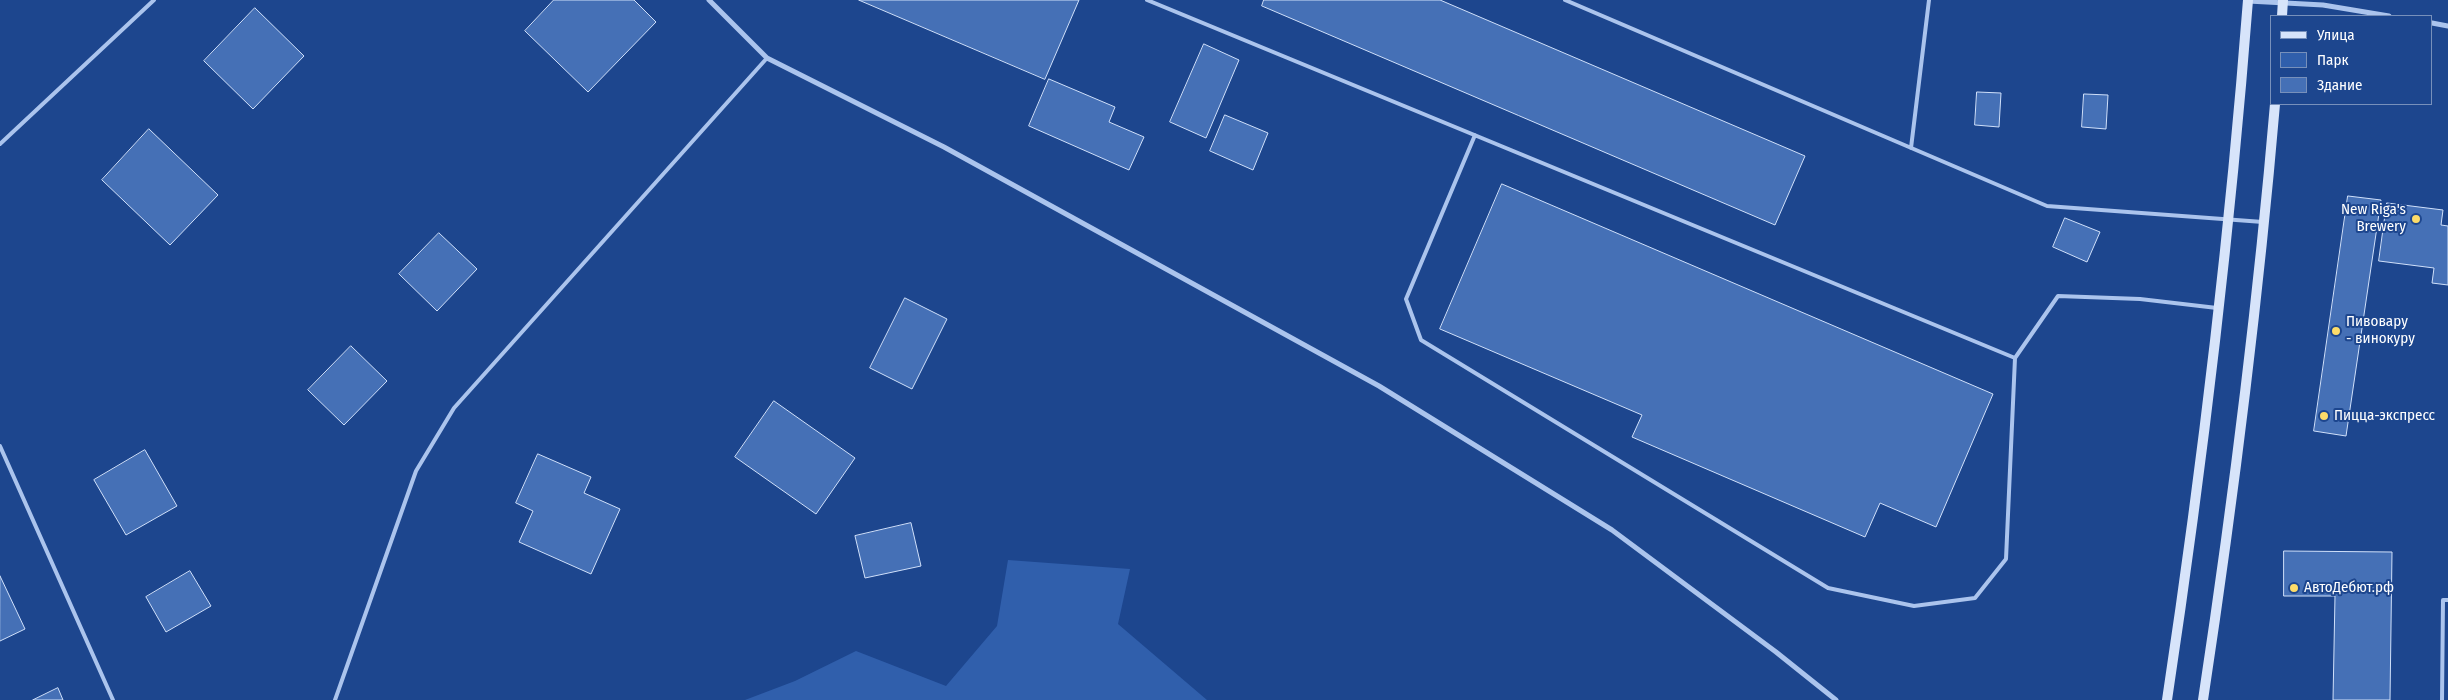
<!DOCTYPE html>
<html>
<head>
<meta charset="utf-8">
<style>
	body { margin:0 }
	#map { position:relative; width:2448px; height:700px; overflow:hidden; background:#1d468e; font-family:"Fira Sans Condensed",sans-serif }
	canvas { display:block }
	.legend { position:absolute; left:2270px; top:15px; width:162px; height:90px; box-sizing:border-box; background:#1d468e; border:1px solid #7790bb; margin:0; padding:6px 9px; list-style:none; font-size:15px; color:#fff }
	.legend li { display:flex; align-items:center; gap:10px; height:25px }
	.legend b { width:25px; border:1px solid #7790bb }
</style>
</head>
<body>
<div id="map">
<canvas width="2448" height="700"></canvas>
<ul class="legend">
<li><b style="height:6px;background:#d7e4fa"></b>Улица</li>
<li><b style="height:14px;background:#305fac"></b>Парк</li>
<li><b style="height:14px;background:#4570b6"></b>Здание</li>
</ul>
</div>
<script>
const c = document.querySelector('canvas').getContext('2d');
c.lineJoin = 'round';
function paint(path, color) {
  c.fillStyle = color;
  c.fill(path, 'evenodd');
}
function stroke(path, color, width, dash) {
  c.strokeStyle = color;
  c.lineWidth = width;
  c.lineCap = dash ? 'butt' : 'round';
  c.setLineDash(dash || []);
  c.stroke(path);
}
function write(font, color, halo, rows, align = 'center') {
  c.font = font + ' "Fira Sans Condensed",sans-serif';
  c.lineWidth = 4;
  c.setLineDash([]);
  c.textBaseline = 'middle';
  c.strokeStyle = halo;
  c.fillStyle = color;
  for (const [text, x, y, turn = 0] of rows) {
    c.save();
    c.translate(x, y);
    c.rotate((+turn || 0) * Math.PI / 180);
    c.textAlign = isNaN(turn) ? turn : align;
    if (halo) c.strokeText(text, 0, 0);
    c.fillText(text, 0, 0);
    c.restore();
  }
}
const green = new Path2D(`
	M1008 560 1130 569 1118 624 1207 700H745L795 681 856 651 946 686 997 626Z`);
const building = new Path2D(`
	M554 0H634L656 22 588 92 525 31Z
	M859 0H1079L1045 79Z
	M1264 0H1440L1805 156 1775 225 1262 6Z
	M255 8 304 56 253 109 204 61Z
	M1204 44 1239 60 1206 138 1170 122Z
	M1049 79 1115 107 1109 122 1144 137 1129 170 1029 126Z
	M1977 92 2001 93 1999 127 1975 125Z
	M2084 94 2108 95 2106 129 2082 127Z
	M1225 115 1268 133 1253 170 1210 151Z
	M149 129 218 195 170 245 102 180Z
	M1502 184 1993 394 1936 527 1880 503 1865 537 1632 437 1642 415 1440 329Z
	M2348 196 2381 200 2346 436 2314 431Z
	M2387 203 2443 210 2441 225 2448 226V285L2432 283 2434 268 2379 261Z
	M2065 218 2100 232 2087 262 2053 247Z
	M439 233 477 269 437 311 399 274Z
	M905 298 947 319 912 389 870 368Z
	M351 346 387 381 344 425 308 390Z
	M774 401 855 458 816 514 735 457Z
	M145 450 177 506 126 535 94 480Z
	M538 454 591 477 584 493 620 509 591 574 519 542 533 511 516 503Z
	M911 523 921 566 865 578 855 536Z
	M2284 551 2392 552 2390 700H2333L2335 596H2284Z
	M190 571 211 606 166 632 146 597Z
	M0 576 25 629 0 641Z
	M58 688 63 700H33Z`);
const lane = new Path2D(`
	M1147 0 2015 358 2058 296 2140 299 2217 308
	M1565 0 2047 206 2263 222
	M1475 135 1406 299 1421 340 1828 588 1914 606 1975 598 2006 559 2015 358
	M0 144 154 0
	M1911 148 1929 0
	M0 446 113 700
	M335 700 416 471 454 408 767 58
	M2442 700 2443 600H2448`);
const street = new Path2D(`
	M709 0 767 58 944 147 1379 386 1612 530 1776 652 1836 700
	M2248 1 2323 5 2389 16
	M2432 23 2448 26`);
const secondary = new Path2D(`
	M2282 16 2283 0
	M2167 700C2202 468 2230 234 2248 0
	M2203 700C2233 502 2258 303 2275 104`);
const markers = [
	[2416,219,5,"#fddc69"],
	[2336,331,5,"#fddc69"],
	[2324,416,5,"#fddc69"],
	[2294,588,5,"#fddc69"]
];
const poiNames = [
	["New Riga's",2406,210,"right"],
	["Brewery",2406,227,"right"],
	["Пивовару",2346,322],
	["- винокуру",2346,339],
	["Пицца-экспресс",2334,416],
	["АвтоДебют.рф",2304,588]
];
paint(green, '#305fac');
paint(building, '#4570b6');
stroke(building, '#d0e0fa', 1);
stroke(lane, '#abc4ed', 4);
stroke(street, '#abc4ed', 5);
stroke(secondary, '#d7e4fa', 10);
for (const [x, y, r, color] of markers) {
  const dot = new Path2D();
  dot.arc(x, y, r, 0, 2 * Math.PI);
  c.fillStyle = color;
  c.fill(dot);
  stroke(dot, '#1d468e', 2);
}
write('15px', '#fff', '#1d468e', poiNames, 'left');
</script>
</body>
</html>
